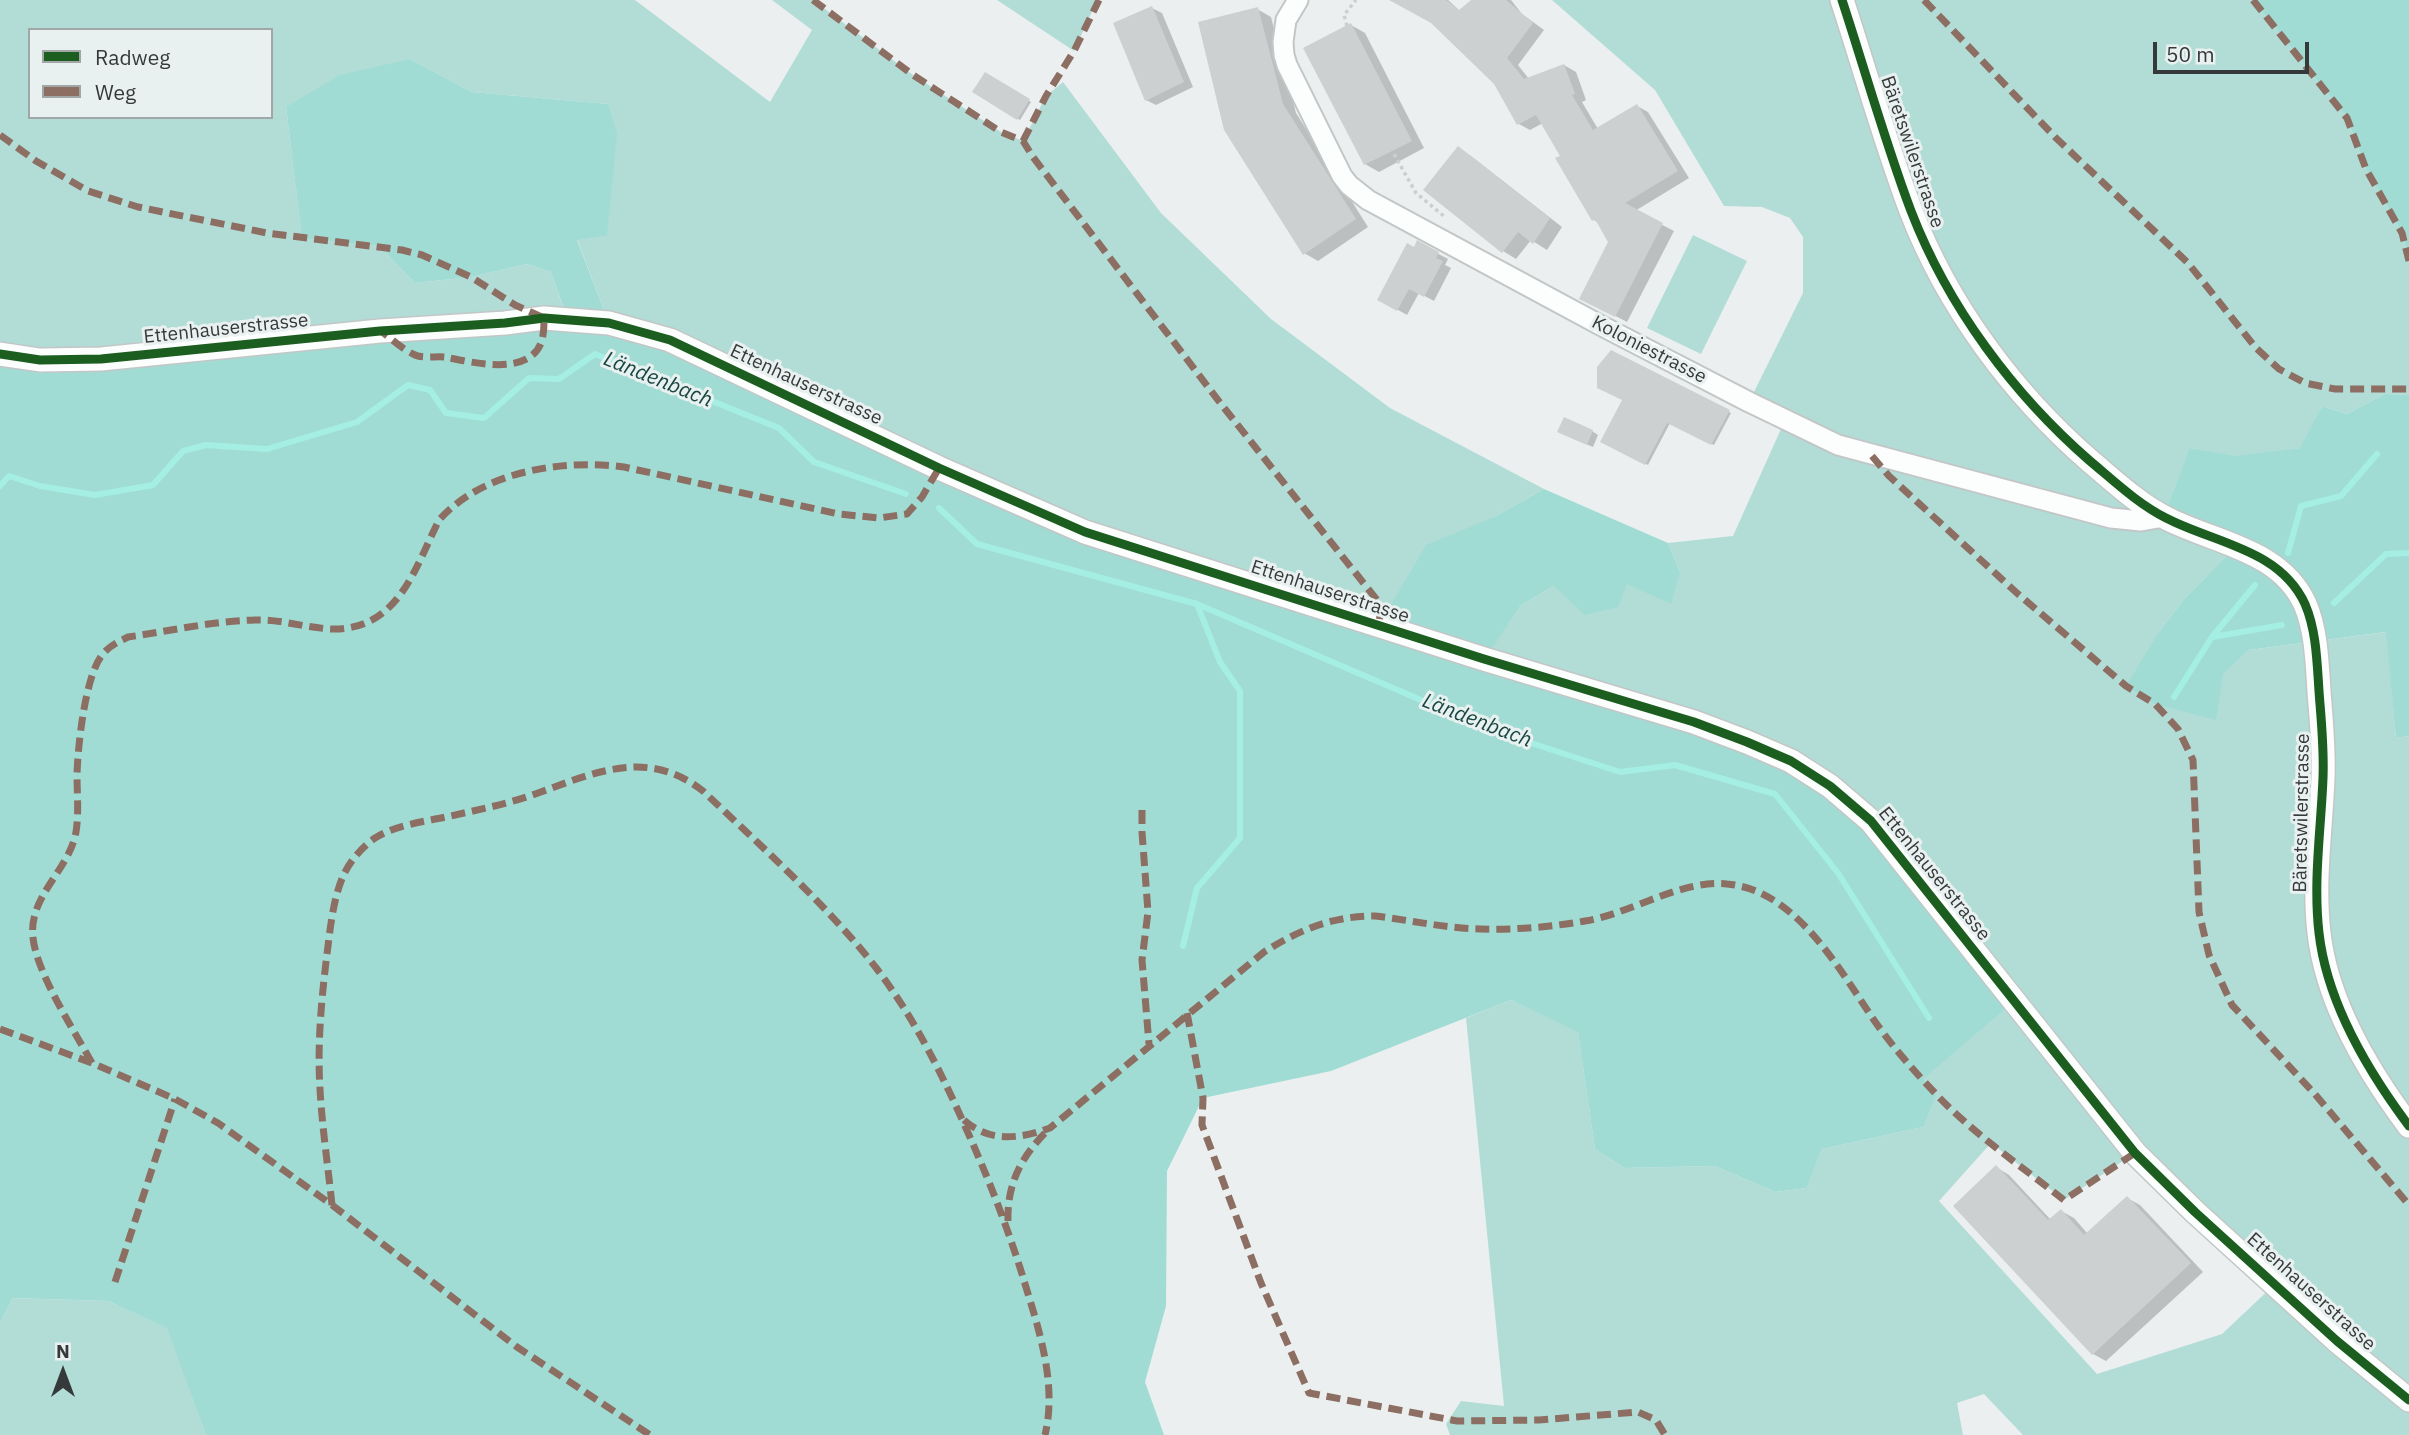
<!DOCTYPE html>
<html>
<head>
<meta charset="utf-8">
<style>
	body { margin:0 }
	#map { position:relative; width:2409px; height:1435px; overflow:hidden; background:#ebefef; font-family:"IBM Plex Sans",sans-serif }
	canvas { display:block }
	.legend { position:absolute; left:28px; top:28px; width:245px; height:91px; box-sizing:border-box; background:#e9f1f0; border:2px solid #a1a7a7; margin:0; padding:9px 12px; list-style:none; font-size:21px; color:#363939 }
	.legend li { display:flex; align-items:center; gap:14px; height:35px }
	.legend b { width:35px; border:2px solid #a1a7a7 }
	.north { position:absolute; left:28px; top:1337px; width:70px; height:70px; -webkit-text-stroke:5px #e9f1f0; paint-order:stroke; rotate:0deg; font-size:19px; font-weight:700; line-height:28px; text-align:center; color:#363939 }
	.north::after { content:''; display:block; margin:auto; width:24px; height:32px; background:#363939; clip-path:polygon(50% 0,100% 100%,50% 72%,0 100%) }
	.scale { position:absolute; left:2153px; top:42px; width:156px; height:32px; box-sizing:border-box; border:4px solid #363939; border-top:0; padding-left:9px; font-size:21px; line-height:24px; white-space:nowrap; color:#363939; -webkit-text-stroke:5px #e9f1f0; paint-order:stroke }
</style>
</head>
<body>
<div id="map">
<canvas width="2409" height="1435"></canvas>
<ul class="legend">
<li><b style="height:9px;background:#1b5e20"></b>Radweg</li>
<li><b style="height:9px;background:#8d6e63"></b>Weg</li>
</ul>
<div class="north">N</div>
<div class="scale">50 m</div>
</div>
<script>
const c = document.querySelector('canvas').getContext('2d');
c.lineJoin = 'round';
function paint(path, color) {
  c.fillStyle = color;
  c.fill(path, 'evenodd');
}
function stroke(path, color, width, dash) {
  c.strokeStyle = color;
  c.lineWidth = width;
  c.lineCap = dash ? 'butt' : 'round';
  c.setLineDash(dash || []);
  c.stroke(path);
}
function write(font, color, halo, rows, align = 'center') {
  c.font = font + ' "IBM Plex Sans",sans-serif';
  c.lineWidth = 6;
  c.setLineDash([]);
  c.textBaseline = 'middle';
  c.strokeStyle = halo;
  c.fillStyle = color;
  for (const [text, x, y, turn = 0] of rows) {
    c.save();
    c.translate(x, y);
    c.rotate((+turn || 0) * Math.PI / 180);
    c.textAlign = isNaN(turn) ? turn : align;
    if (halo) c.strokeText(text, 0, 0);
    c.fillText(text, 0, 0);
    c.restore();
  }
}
const green = new Path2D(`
	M0 0H635L770 102 812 30 772 0H813L913 75 1001 132 1023 141 1046 96 1063 82 1161 213 1271 319 1390 408 1544 489 1494 517 1379 625 1085 532 609 323 577 239 608 104 472 92 410 59 286 107 302 237 379 246 415 283 471 277 527 264 551 272 567 319 0 354ZM30 30H271V117H30Z
	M997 0H1095V5L1074 51Z
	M1552 0H2253L2347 118 2366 169 2402 233 2409 261V395L2385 394 2347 414 2322 406 2301 448 2235 457 2190 448 2211 536 2245 537 2184 599 2159 632 2223 675 2249 650 2387 632 2396 738 2409 736V1435H2023L1984 1394 1957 1403 1963 1435H1450L1446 1424 1461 1401 1504 1406 1466 1018 1511 1000 1578 1031 1595 1149 1624 1168 1715 1166 1775 1192 1807 1188 1822 1149 1923 1127 1484 659 1521 605 1554 586 1627 584 1680 572 1668 543 1733 536 1785 420 1749 402 1803 293V237L1790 218 1762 207 1724 206 1655 90ZM1991 1143 2064 1200 2135 1153 2275 1284 2222 1334 2097 1374 1939 1201Z
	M1693 235 1747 261 1701 354 1647 328Z
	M13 1298 108 1301 168 1328 206 1435H0V1323Z`);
const forest = new Path2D(`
	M2253 0H2409V261L2402 233 2366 169 2347 118Z
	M410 59 472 92 608 104 617 134 607 235 577 240 609 323 939 468 1379 625 1426 545 1494 517 1544 489 1668 543 1680 572 1671 604 1627 584 1618 607 1585 615 1554 586 1521 605 1485 659 1694 722 1830 786 2013 1002 1923 1079 1936 1095 1923 1127 1822 1149 1807 1188 1775 1192 1715 1166 1624 1168 1595 1149 1578 1032 1511 1000 1331 1071 1203 1098 1167 1171 1166 1306 1145 1382 1164 1435H206L167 1328 108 1301 13 1298 0 1323V354L567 318 551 272 527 264 471 277 415 283 379 246 302 238 286 107 340 75Z
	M2385 394 2409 395V736L2396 738 2386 632 2249 650 2223 675 2216 720 2155 704 2126 686 2159 632 2184 599 2244 538 2211 536 2164 517 2190 448 2235 456 2300 448 2322 406 2347 414Z`);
const shadow = new Path2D(`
	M1393 0H1448L1460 11 1473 0H1511L1522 14 1544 30 1518 65 1529 79 1564 65 1576 72 1586 100 1582 102 1598 129 1637 106 1648 112 1689 178 1635 211 1674 231 1627 322 1593 304 1610 242 1599 223 1594 220 1543 123 1530 130 1519 124 1495 83 1433 22Z
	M1152 8 1162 13 1193 87 1156 105 1146 100Z
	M1257 9 1271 17 1296 113 1368 227 1318 261 1304 253Z
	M1351 25 1365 33 1424 148 1379 172 1365 164Z
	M986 74 1031 102 1020 120 975 92Z
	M1458 148 1471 156 1562 227 1547 250 1531 240 1516 259 1503 251Z
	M1418 243 1448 259 1445 265 1451 268 1434 301 1419 293 1407 315 1379 299Z
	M1612 353 1731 413 1714 445 1670 423 1648 465 1603 442 1624 399Z
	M1592 431 1598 435 1593 447 1565 435Z
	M1996 1167 2009 1175 2051 1220 2061 1211 2074 1218 2087 1233 2127 1198 2140 1205 2203 1272 2106 1361 2093 1354Z`);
const stream = new Path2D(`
	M0 486 9 476 40 486 95 495 153 485 183 451 206 445 267 449 357 422 408 385 430 390 446 413 484 418 529 378 559 379 595 354 779 428 814 462 906 494
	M939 508 977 544 1197 604 1491 730 1620 772 1675 765 1775 794 1838 873 1929 1018
	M2288 553 2301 506 2341 496 2377 454
	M2334 603 2386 554 2409 553
	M2212 637 2255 585
	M2174 697 2212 637 2282 625
	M1183 946 1197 888 1240 838V691L1220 662 1197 604`);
const building = new Path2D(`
	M1389 0H1446L1459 10 1471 0H1506L1533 23 1507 58 1524 79 1564 64 1575 94 1572 95 1593 130 1637 104 1678 171 1625 203 1663 223 1615 317 1579 299 1608 242 1595 219 1592 221 1555 158 1560 156 1536 115 1517 125 1494 84 1431 23Z
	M1152 6 1184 82 1145 101 1113 23Z
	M1258 7 1283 104 1356 219 1303 255 1224 130 1198 22Z
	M1351 23 1412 141 1364 165 1303 48Z
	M985 72 1030 99 1017 120 972 92Z
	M1458 146 1550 218 1533 244 1518 232 1502 253 1423 190Z
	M1417 240 1439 252 1436 258 1443 261 1424 297 1409 289 1397 311 1377 300 1407 243 1414 247Z
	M1611 350 1730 410 1711 445 1667 423 1645 465 1600 442 1622 400 1597 388V367Z
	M1564 417 1593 430 1587 445 1557 432Z
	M1996 1165 2048 1220 2061 1209 2084 1235 2127 1196 2191 1263 2092 1355 1953 1206Z`);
const path = new Path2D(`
	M1347 26 1344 15 1356 0
	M1394 154 1416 193 1445 217`);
const minor = new Path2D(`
	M1298 0 1286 20 1283 42 1284 55 1287 65 1342 176 1349 185 1368 200 1600 325 1749 402 1838 445 2111 518 2141 521 2164 517`);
const tertiary = new Path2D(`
	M1842 0C1865 70 1885 142 1911 211 1948 307 2014 395 2090 461 2114 481 2138 504 2166 518 2214 543 2280 549 2305 604 2318 634 2317 671 2320 704 2322 728 2324 753 2323 778 2321 829 2313 881 2319 933 2327 1003 2367 1070 2409 1126
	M0 354 40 360 101 359 380 331 505 323 544 318 609 323 670 340 939 468 1085 532 1484 659 1694 722 1747 742 1791 761 1830 786 1871 821 2135 1153 2195 1212 2337 1341 2409 1400`);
const quiet = new Path2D(`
	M813 0 913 75 1001 132 1023 141 1033 157 1221 404 1381 605 1379 625
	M1924 0 2056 138 2188 263 2256 348 2279 369 2305 383 2335 389H2409
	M2253 0 2347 118 2366 169 2402 233 2409 261
	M0 135 36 161 88 191 138 207 267 233 402 250 422 255 471 277 515 305 544 318C544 325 544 333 542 340 531 378 471 362 445 357 435 356 421 359 413 354 402 349 392 339 382 332
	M1023 141 1046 96 1074 51 1099 0
	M1872 456 1889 476 2018 594 2126 686 2155 704 2178 729 2193 760 2199 912 2209 955 2232 1005 2314 1093 2409 1205
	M1142 810V832L1148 912 1142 960 1149 1044
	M1187 1013 1203 1098 1202 1125 1261 1283 1309 1393 1457 1421 1539 1420 1638 1412 1656 1420 1665 1435
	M0 1029 92 1063 175 1099 218 1123 332 1205 517 1347 650 1435
	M92 1063C74 1030 37 974 33 938 28 896 69 871 76 832 79 813 77 793 77 774 78 745 85 677 102 655 109 646 118 642 128 637 170 631 213 621 255 620 282 619 309 629 335 629 399 628 415 568 439 520 483 471 562 459 624 467L839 514 879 518 907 514 922 497 939 468
	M964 1120C990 1143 1019 1139 1050 1128L1264 952C1299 930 1332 916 1375 916 1409 920 1444 928 1480 929 1514 930 1551 927 1585 921 1630 914 1681 879 1727 884 1797 890 1840 971 1876 1023 1893 1047 1914 1071 1934 1092 1971 1132 2021 1166 2064 1200L2135 1153
	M332 1205C328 1166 322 1127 320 1089 317 1041 322 993 328 946 331 922 334 896 344 874 351 860 362 847 375 838 396 825 422 822 446 817 477 810 508 804 538 793 596 772 648 748 703 791 761 846 828 906 877 969 914 1018 940 1070 965 1126 987 1175 1006 1223 1022 1274 1037 1324 1058 1382 1045 1435
	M1008 1221C1007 1184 1021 1157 1047 1131
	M115 1282 175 1099`);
const cycleway = new Path2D(`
	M1842 0C1865 70 1885 142 1911 211 1948 307 2014 395 2090 461 2114 481 2138 504 2166 518 2214 543 2280 549 2305 604 2318 634 2317 671 2320 704 2322 728 2324 753 2323 778 2321 829 2313 881 2319 933 2327 1003 2367 1070 2409 1126
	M0 354 40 360 101 359 380 331 505 323 544 318 609 323 670 340 939 468 1085 532 1484 659 1694 722 1747 742 1791 761 1830 786 1871 821 2135 1153 2195 1212 2337 1341 2409 1400`);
const streetNames = [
	["Bäretswilerstrasse",1912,152,71],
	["Ettenhauserstrasse",226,329,-6],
	["Koloniestrasse",1649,350,27],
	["Ettenhauserstrasse",806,385,25],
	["Ettenhauserstrasse",1330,592,18],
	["Bäretswilerstrasse",2302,813,-89],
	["Ettenhauserstrasse",1934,874,51],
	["Ettenhauserstrasse",2311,1292,42]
];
const waterNames = [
	["Ländenbach",658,380,22],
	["Ländenbach",1477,721,21]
];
paint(green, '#b2ddd7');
paint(forest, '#a0dcd4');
paint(shadow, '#0003');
stroke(stream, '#a4eee4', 6);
paint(building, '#cdd0d0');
stroke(minor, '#c3c6c6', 23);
stroke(tertiary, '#c3c6c6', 26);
stroke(path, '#cdcece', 3.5, [3.5, 3.5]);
stroke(minor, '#fcfdfd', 19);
stroke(tertiary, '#fcfdfd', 23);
stroke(quiet, '#8d6e63', 7, [14, 7]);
stroke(cycleway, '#1b5e20', 9);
write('19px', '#363939', '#e9f1f0', streetNames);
write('italic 21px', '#174641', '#e9f1f0', waterNames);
</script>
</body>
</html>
